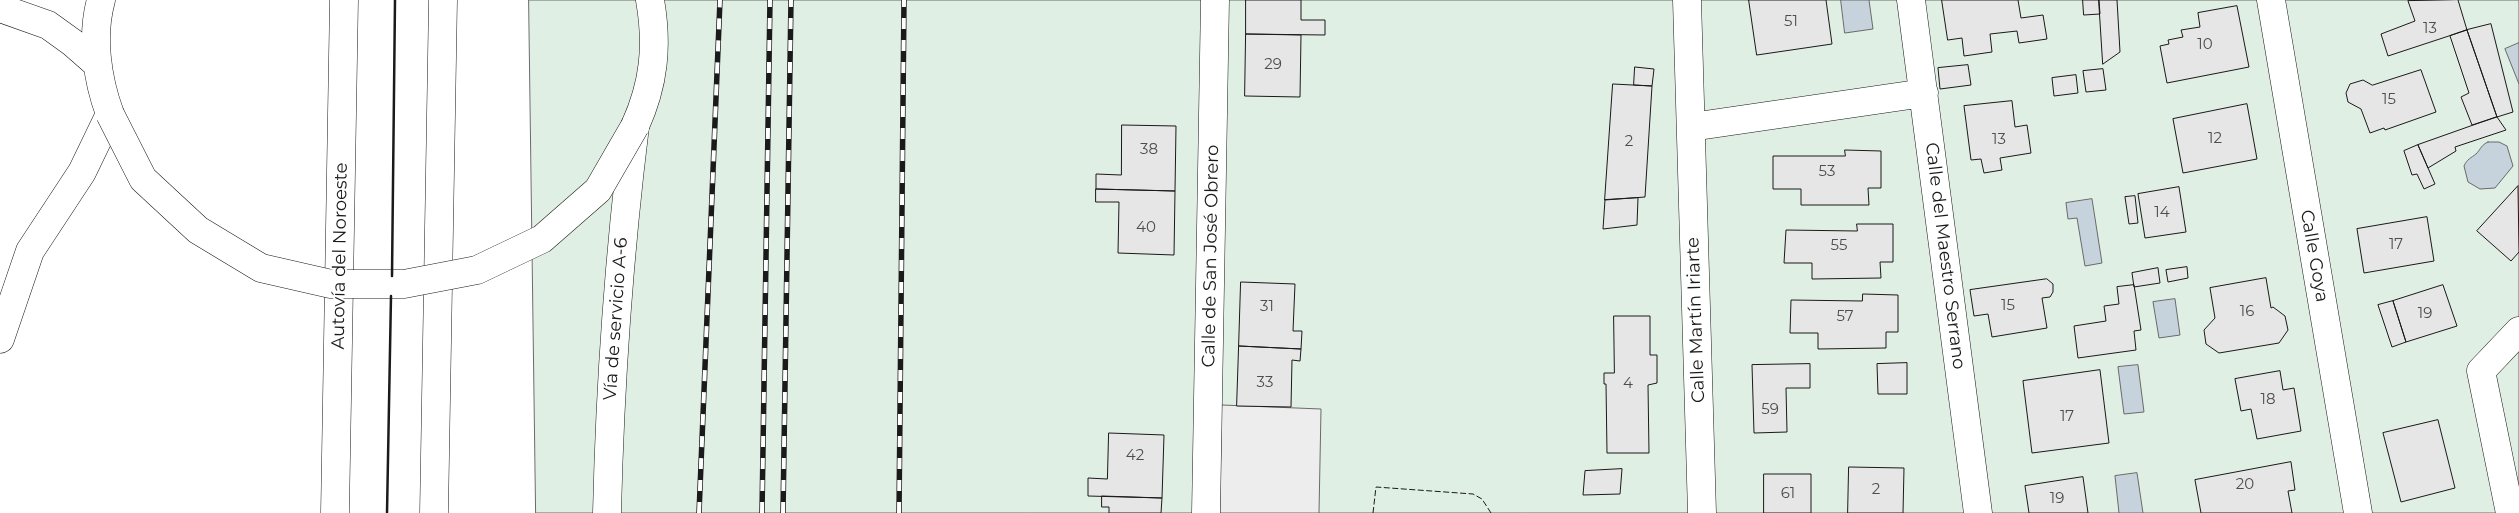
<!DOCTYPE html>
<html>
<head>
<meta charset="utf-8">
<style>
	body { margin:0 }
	canvas { display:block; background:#fff }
</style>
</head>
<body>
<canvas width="2519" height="513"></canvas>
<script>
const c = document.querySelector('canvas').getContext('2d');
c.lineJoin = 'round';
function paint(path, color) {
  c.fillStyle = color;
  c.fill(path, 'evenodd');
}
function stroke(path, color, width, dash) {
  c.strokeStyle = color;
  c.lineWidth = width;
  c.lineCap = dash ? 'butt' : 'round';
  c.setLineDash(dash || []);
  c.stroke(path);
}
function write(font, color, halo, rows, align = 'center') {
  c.font = font + ' Montserrat,sans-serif';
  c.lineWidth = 4;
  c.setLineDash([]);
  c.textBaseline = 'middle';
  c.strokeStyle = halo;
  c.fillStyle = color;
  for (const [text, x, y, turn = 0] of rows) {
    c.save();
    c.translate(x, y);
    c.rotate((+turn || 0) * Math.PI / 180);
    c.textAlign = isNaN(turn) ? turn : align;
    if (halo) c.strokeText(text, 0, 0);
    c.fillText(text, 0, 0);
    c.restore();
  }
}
const green = new Path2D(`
	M529 0H2519V513H536Z`);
const parking = new Path2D(`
	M1222 405 1321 409 1319 513H1220Z`);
const water = new Path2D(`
	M1841 0H1869L1873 29 1845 33Z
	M2519 43V84L2505 49Z
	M2488 142H2499L2507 146 2513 166 2495 188 2480 189 2468 182 2464 166C2467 159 2471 158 2476 154 2481 149 2481 145 2488 142Z
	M2092 199 2102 263 2085 266 2077 218 2068 219 2066 203Z
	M2175 299 2180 335 2159 338 2153 302Z
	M2138 365 2144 412 2124 414 2118 367Z
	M2137 473 2143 513H2119L2115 476Z`);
const building = new Path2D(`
	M1246 0H1301V20H1325V35L1246 34Z
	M1749 0H1826L1832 44 1757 55Z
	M1942 0H2018L2021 18 2043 15 2047 39 2019 43 2017 31 1990 34 1992 52 1964 56 1962 38 1948 40Z
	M2083 0H2099L2100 14 2084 15Z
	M2099 0H2117L2120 52 2103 64Z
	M2458 0 2467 30 2388 56 2381 34 2415 21 2408 1Z
	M2237 6 2249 67 2167 83 2160 46 2169 44 2168 40 2183 37 2181 30 2200 27 2198 13Z
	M2491 24 2513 112 2497 117 2467 30Z
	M2467 30 2497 117 2472 125 2461 97 2469 93 2450 36Z
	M1246 34 1301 35 1300 97 1245 96Z
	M1968 65 1971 85 1940 89 1938 68Z
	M1635 67 1654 69 1652 86 1634 85Z
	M2103 69 2106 90 2086 92 2083 71Z
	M2421 70 2436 112 2385 130 2384 128 2370 133 2361 109 2348 102 2346 93 2350 84 2363 80 2372 85Z
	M2076 75 2078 93 2054 96 2052 78Z
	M1613 84 1652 86 1645 197 1605 200Z
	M2012 101 2015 127 2027 125 2031 153 2000 158 2002 170 1984 173 1981 159 1971 160 1964 106Z
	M2247 104 2257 159 2183 173 2173 119Z
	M2497 117 2506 130 2455 147 2456 151 2428 168 2418 145Z
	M1122 125 1176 126 1175 191 1096 189V174L1121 175Z
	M2418 145 2435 184 2424 189 2417 174 2412 175 2404 151Z
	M1845 150 1881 151V188H1868L1869 205H1801V189H1773V156H1845Z
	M2518 186 2519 252 2511 261 2477 231Z
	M2179 187 2186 232 2145 238 2138 194Z
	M1096 189 1175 191 1174 255 1118 253 1119 202H1096Z
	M2135 196 2138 223 2129 224 2125 197Z
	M1638 198 1637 225 1603 229 1605 200Z
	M2427 217 2434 261 2364 273 2357 229Z
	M1857 224H1893V262H1880L1881 278 1812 279V263H1784L1786 230 1857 231Z
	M2187 267 2188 278 2168 282 2166 270Z
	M2158 268 2160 283 2134 287 2132 273Z
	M2266 278 2271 308 2273 307 2285 316 2288 330 2279 343 2219 353 2206 344 2204 330 2215 318 2210 288Z
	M2047 279 2053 284V292L2050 297 2042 298 2047 328 1992 337 1988 314 1974 316 1970 290Z
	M1241 282 1295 284 1293 331H1302L1301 349 1239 346Z
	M2134 285 2141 330 2134 331 2136 350 2078 358 2074 326 2106 321 2104 306 2119 304 2117 287Z
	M2443 285 2457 326 2406 342 2393 301Z
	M1863 294 1898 295V332H1886V348L1818 349V333H1790L1791 300 1862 301Z
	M2393 301 2406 342 2392 347 2378 305Z
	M1614 316H1650V355H1657V383L1648 385 1649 453H1607L1606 384H1604V373H1614Z
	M1239 346 1301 349 1300 361 1292 360 1291 407 1237 406Z
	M1907 363V394H1878L1877 364Z
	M1810 364V388H1786L1787 432 1754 433 1752 365Z
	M2100 370 2109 443 2032 453 2023 381Z
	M2280 371 2283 390 2294 388 2301 431 2257 439 2251 409 2241 411 2235 379Z
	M2438 420 2455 488 2401 502 2383 433Z
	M1109 433 1164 435 1162 498 1088 496V478L1107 479Z
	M2291 462 2295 490 2288 491 2292 513H2201L2195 480Z
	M1849 467 1904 468 1903 513H1848Z
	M1622 469 1620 494 1583 495 1585 471Z
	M1764 474H1811V513H1764Z
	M2083 477 2088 513H2029L2025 486Z
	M1102 496 1162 498 1161 513H1109V507H1102Z`);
const minor = new Path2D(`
	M1687 0 1702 513
	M1911 0 1978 513
	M2271 0 2358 513
	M1691 127 1924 93
	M607 513C610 383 619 255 635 126
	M1206 513 1215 0
	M2510 513 2481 371 2519 331`);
const tertiary = new Path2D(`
	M0 8 48 25 73 43 97 64
	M635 126C654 84 658 46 650 0
	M0 339 30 251 82 172 110 114C97 79 91 36 101 0`);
const motorway = new Path2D(`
	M335 513 344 0
	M434 513 443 0`);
const rail = new Path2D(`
	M699 513 720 0
	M762 513 770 0
	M783 513 791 0
	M899 513 904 0`);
const tertiaryBridge = new Path2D(`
	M110 114 143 179 198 230 261 268 331 284H404L477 270 542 239 598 190 635 126`);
const fence = new Path2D(`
	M1373 513 1376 487 1473 494 1482 499 1491 513`);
const wall = new Path2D(`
	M392 276 395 0
	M387 513 391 296`);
const numberNames = [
	["51",1791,22],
	["13",2430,29],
	["10",2205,45],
	["29",1273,65],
	["15",2389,100],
	["12",2215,139],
	["13",1999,140],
	["2",1629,142],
	["38",1149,150],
	["53",1827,172],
	["14",2162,213],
	["40",1146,228],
	["17",2396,245],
	["55",1839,246],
	["15",2008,306],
	["31",1267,307],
	["16",2247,312],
	["19",2425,314],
	["57",1845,317],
	["33",1265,383],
	["4",1628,384],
	["18",2268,400],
	["59",1770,410],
	["17",2067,417],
	["42",1135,456],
	["20",2245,485],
	["2",1876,490],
	["61",1788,494],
	["19",2057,499]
];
const streetNames = [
	["Autovía del Noroeste",340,256,-89],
	["Calle de San José Obrero",1211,256,-89],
	["Calle del Maestro Serrano",1945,256,83],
	["Calle Goya",2314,256,80],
	["Vía de servicio A-6",616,319,-86],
	["Calle Martín Iriarte",1696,320,-92]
];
paint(green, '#e0efe3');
stroke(green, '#6a6a6a', 1);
paint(parking, '#ededed');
stroke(parking, '#6a6a6a', 1);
paint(water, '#c6d2dc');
stroke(water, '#6a6a6a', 1);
paint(building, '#e6e6e6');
stroke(building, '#1a1a1a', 1);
stroke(minor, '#1a1a1a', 29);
stroke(tertiary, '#1a1a1a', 29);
stroke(motorway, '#1a1a1a', 29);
stroke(minor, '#fff', 28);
stroke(tertiary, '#fff', 28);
stroke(motorway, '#fff', 28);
stroke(rail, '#1a1a1a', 5.5);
stroke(rail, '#fff', 4, [11]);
stroke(tertiaryBridge, '#1a1a1a', 29, []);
stroke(tertiaryBridge, '#fff', 28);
stroke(fence, '#1a1a1a', 1, [6, 2.5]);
stroke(wall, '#1a1a1a', 2.5);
write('15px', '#4d4d4d', null, numberNames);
write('18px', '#1a1a1a', '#fff', streetNames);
</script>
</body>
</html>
